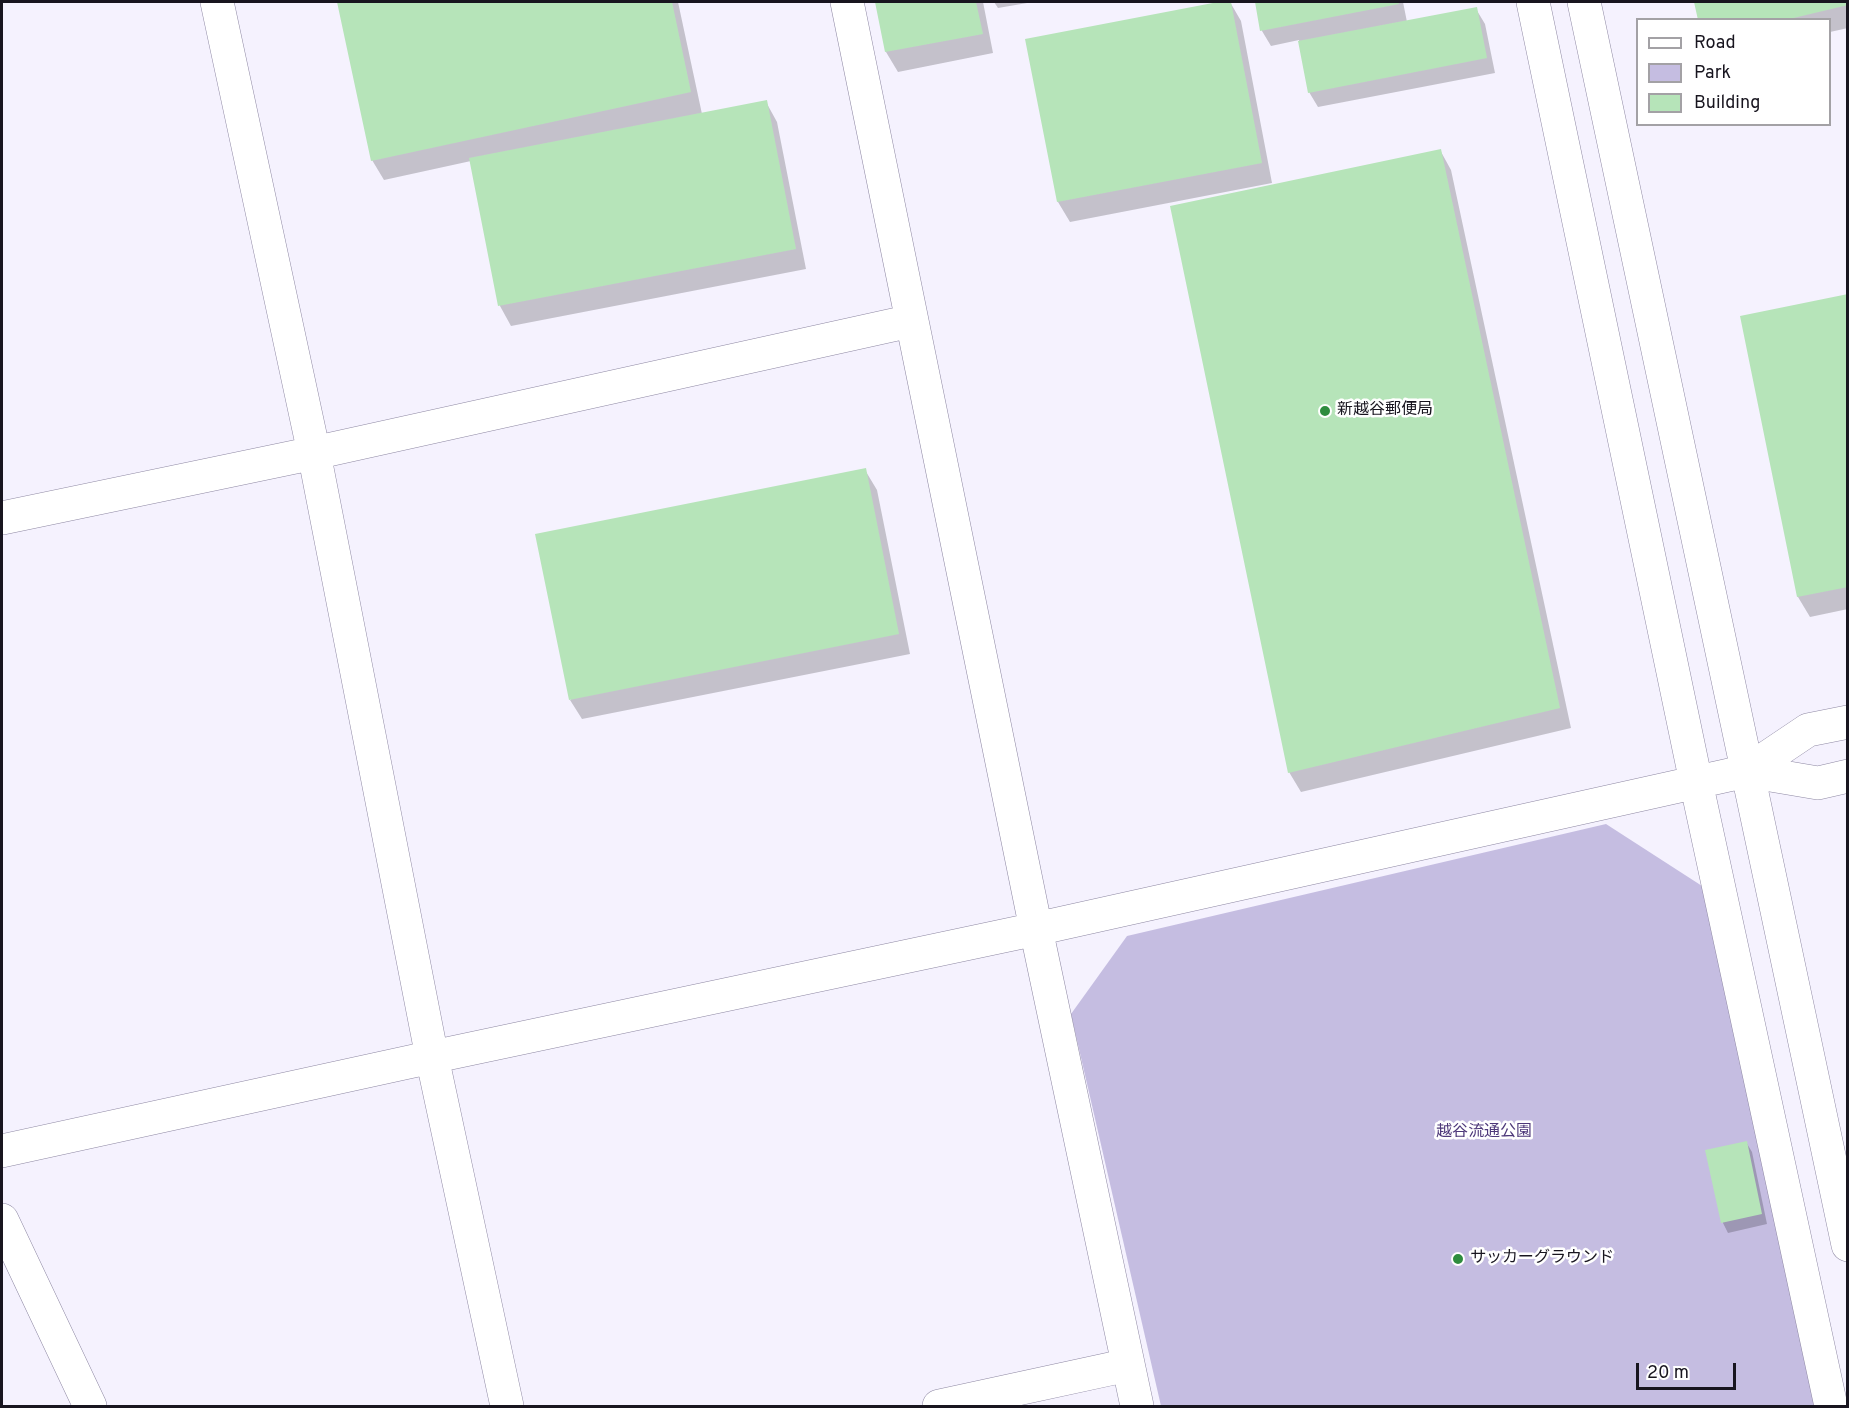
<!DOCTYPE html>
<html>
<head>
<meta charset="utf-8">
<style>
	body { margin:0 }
	#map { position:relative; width:1849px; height:1408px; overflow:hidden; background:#f5f2fe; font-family:Overpass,sans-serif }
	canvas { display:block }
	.frame { position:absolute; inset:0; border:3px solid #18151f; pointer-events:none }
	.legend { position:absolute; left:1636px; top:18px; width:195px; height:108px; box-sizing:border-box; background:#fff; border:2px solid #a3a1a5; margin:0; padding:8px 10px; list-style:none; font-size:18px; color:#18151f }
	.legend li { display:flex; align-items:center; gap:12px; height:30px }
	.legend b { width:30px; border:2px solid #a3a1a5 }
	.scale { position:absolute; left:1636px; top:1363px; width:100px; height:27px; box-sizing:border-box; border:3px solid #18151f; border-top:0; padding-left:8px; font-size:18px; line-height:21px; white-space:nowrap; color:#18151f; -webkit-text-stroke:4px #fff; paint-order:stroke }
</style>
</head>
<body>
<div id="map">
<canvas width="1849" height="1408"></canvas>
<div class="frame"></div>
<ul class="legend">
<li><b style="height:8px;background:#fff"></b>Road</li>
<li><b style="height:16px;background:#c5bde1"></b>Park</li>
<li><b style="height:16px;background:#b6e4b9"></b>Building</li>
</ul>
<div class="scale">20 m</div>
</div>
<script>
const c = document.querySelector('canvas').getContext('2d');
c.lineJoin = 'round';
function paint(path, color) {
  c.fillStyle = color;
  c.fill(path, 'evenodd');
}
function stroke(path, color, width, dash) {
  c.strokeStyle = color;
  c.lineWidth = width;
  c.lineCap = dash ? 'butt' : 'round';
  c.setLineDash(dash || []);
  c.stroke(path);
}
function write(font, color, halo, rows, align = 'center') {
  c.font = font + ' Overpass,"Noto Sans JP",sans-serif';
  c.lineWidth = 5;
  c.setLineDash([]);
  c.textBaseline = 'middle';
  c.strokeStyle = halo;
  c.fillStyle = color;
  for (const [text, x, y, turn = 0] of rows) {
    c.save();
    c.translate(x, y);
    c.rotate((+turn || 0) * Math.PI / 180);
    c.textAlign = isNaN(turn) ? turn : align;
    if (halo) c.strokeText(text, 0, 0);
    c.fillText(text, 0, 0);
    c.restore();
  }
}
const green = new Path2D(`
	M1606 824 1716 895 1817 1406H1161L1071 1014 1127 936Z`);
const shadow = new Path2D(`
	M338 2H678L702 114 766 102 777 122 806 269 511 326 500 306 471 161 384 180 372 160Z
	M876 2H983L993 53 898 72 886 52Z
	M994 2H1033L998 8Z
	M1226 2H1230L1241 21 1272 183 1070 222 1058 202 1027 40Z
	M1256 2H1403L1407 22 1476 9 1485 24 1495 73 1318 107 1309 92 1299 40 1271 46 1262 31Z
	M1695 2H1848V28L1830 32V20H1699Z
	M1440 150 1451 170 1571 728 1301 792 1289 772Z
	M1848 296V609L1810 617 1798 597 1742 317Z
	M865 470 877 490 910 654 582 719 570 700Z
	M1746 1142 1752 1152 1767 1224 1728 1233 1723 1223 1706 1151Z`);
const building = new Path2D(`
	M337 2H672L691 92 371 161Z
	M875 2H976L983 34 885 52Z
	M1218 2H1231L1262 163 1057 202 1025 39Z
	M1255 2H1398L1399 4 1260 31Z
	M1694 2H1848V5L1785 20H1698Z
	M1477 7 1487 58 1308 93 1298 41Z
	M767 100 796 249 498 306 469 158Z
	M1441 149 1560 708 1288 773 1170 206Z
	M1848 294V587L1797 597 1740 316Z
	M866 468 899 634 569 700 535 534Z
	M1747 1141 1762 1214 1721 1223 1705 1150Z`);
const secondary = new Path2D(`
	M217 2 314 453 432 1057 507 1406
	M847 2 1036 929 1137 1406
	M1533 2 1696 782 1831 1406
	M1584 2 1848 1245
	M2 518 314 453 911 321
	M1747 771 1808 730 1848 722
	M2 1151 432 1057 1036 929 1747 771 1818 783 1848 776
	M2 1220 90 1406
	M939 1406 1128 1365`);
const markers = [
	[1325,411,6,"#2e8c3e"],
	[1458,1259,6,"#2e8c3e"]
];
const poiNames = [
	["新越谷郵便局",1337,411],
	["サッカーグラウンド",1470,1259]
];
const parkNames = [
	["越谷流通公園",1484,1133]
];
paint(green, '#c5bde1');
paint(shadow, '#0003');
paint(building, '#b6e4b9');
stroke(secondary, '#8e88a3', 34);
stroke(secondary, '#fff', 33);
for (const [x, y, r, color] of markers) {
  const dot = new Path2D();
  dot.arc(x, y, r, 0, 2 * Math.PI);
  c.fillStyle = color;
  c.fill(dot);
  stroke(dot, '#fff', 2);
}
write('16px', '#18151f', '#fff', poiNames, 'left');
write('16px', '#4e397a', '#fff', parkNames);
</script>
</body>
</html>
